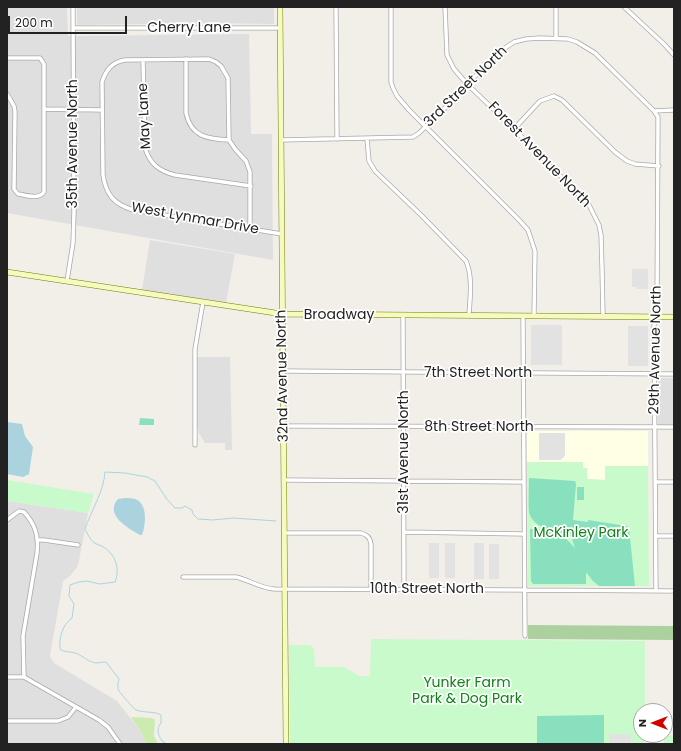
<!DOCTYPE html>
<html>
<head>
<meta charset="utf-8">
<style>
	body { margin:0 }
	#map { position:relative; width:681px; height:751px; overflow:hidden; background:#f2efe9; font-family:Poppins,sans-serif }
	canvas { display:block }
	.frame { position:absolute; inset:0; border:8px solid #222; pointer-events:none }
	.north { position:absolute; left:633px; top:703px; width:40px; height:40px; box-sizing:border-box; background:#fff; border:1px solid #a7a7a7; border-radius:50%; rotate:270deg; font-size:11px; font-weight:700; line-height:16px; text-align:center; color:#222 }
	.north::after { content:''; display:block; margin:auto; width:14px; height:18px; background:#d40000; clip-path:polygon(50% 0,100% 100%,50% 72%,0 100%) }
	.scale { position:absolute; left:8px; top:16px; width:119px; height:18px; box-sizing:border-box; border:2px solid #222; border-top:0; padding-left:5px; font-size:12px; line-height:14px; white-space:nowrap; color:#222; -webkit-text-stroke:3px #fff; paint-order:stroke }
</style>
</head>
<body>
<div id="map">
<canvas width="681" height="751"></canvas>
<div class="frame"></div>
<div class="north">N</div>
<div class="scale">200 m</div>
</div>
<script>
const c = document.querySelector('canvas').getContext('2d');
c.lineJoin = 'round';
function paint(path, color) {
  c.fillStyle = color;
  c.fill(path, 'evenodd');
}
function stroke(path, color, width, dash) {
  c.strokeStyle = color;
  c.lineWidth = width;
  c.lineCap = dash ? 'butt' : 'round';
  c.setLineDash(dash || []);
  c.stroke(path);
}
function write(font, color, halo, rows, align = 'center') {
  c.font = font + ' Poppins,sans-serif';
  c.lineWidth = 3.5;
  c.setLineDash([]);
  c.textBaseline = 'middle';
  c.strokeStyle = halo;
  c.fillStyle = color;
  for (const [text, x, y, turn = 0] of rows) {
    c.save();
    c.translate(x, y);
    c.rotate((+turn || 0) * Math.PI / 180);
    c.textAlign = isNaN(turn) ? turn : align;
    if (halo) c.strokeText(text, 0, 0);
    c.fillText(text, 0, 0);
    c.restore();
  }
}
const residential = new Path2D(`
	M7 7H67L68 36 249 34 251 134H272L273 260 7 213Z
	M77 7H274V24L205 23 77 25Z
	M150 240 235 254 226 303 142 290Z
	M197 357H230L232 450H225V443H205L199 433 197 425Z
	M660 378H674V426L659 425 658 423V379Z
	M7 501 88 513 78 566 70 576 63 581 50 656 54 663 117 701 140 730 146 744H7Z`);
const education = new Path2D(`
	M529 431H648V466H605V480L587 479V469L583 468V462H527V435Z`);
const grass = new Path2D(`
	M132 717 152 718 155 720 154 736 158 744H146L140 730 132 719Z`);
const forest = new Path2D(`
	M528 625 674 626V640L528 639Z`);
const park = new Path2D(`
	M527 462H583V468H587V479L605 480V466H648L649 586H528Z
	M7 480 94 494 88 513 7 501Z
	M371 639 645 641V711H641V735H644V744H290L289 645H310L314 649 315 667H344L359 676H370Z
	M667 734 674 737V744H664V735Z`);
const pitch = new Path2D(`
	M140 418 154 419V425H139Z
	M529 478 575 481 576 484 573 520 588 522V520L627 526 629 528 635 586H599L592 580 586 572V584H533L531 581 530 529C542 529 554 530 564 537 568 540 572 545 575 548L571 536C558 534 532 528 529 512 528 501 529 489 529 478Z
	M577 487H584V500H577Z
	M604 715V744H537V716Z`);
const parking = new Path2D(`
	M632 269H648V289H637V287H632Z
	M531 325H562V365H531Z
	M628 326H648V366H628Z
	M539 433H565V455L563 458 560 460H539Z
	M429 543H439V578H429Z
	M445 543H455V578H445Z
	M474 543H484V579H474Z
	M489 544H499V579H489Z
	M609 734H631V744H609Z`);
const water = new Path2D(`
	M7 422 22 424 25 436 33 447 29 474 23 477 7 474Z
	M125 498C129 498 132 498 135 499 148 503 146 525 142 535H140C128 528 104 515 118 499Z`);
const stream = new Path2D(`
	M167 744 162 741C158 735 156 729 161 723V715C154 711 144 713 136 710 134 709 121 694 119 691 117 687 118 683 119 679L106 662C102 662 99 663 96 663 89 662 84 657 78 654 72 651 65 653 60 649 59 638 62 625 72 618L74 604 69 596 70 585 79 582 87 581 100 584 115 582C120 569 116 556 105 548 101 545 97 545 93 542 90 539 87 533 85 529 91 511 104 491 105 472L125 473 147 477 155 481 166 498 175 508H182L185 506 192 510 193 514 198 519 213 520 233 518 276 521`);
const street = new Path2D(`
	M336 7 337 139
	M391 7V82L393 88 397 96 409 110 520 221 528 230 535 251 534 316
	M445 7 447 55 454 69 467 84 514 129 589 205 599 225 601 235 602 268 603 316
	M556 7V39
	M624 7 664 44 674 55
	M73 28H280
	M7 58H40L44 64V192C39 200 26 195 18 194L14 189 15 112 14 106 7 94
	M186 59V113C191 137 208 139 229 140
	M143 60 145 148C150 164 159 171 175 175L251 186
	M44 109 102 110
	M654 111 658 117 657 308 654 325 656 591
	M514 129 540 101 554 96 562 100 615 152 627 161 635 164 659 166
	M367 139 369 161 375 171 421 215 466 261C473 277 470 298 469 315
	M281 140 413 137 419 133 443 110 467 84 505 48 514 42 526 39 540 38 568 39 577 42 595 53 654 111 674 110
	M250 228V172L246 161 235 149 229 140 228 78 221 66 216 62 209 59 125 60C112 62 106 70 102 82L103 175C106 195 114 204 133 210L282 234
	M67 281 73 243 74 211 73 7
	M403 315 404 589
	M523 316 525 636
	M283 371 674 374
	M283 426 674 427
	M195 445V349L203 302
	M284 480 524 482
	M656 482H674
	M7 520 19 511 24 512C35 524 39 536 37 553L23 636 24 677 99 720 108 727 120 744
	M404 532 524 534
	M284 533H361C367 535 370 537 371 544V589
	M656 536H674
	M38 540H44L78 545
	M183 577H236C249 580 260 588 274 589L525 590 674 591
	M7 677H24
	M7 721H58L68 717 76 707`);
const secondary = new Path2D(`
	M280 7 286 744
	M7 272 282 314 674 317`);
const streetNames = [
	["Cherry Lane",189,28],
	["3rd Street North",466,87,-44],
	["May Lane",145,116,-93],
	["35th Avenue North",73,144,-90],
	["Forest Avenue North",539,155,46],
	["West Lynmar Drive",195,219,10],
	["Broadway",339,315],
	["29th Avenue North",656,350,-89],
	["7th Street North",478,373],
	["32nd Avenue North",283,376,-91],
	["8th Street North",479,427],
	["31st Avenue North",404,452,-90],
	["10th Street North",427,589]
];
const parkNames = [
	["McKinley Park",581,533],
	["Yunker Farm",467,683],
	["Park & Dog Park",467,699]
];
paint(residential, '#e0dfdf');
paint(education, '#ffffe5');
paint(grass, '#cdebb0');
paint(forest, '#add19e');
paint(park, '#c8facc');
paint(pitch, '#88e0be');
paint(parking, '#e2e2e2');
paint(water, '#aad3df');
stroke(stream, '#aad3df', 1);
stroke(street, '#a9a9a9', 5);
stroke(secondary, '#707d05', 6);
stroke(street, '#fff', 3.5);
stroke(secondary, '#f7fabf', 5);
write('14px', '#222', '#fff', streetNames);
write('14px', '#0c8416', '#fff', parkNames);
</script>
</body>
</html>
